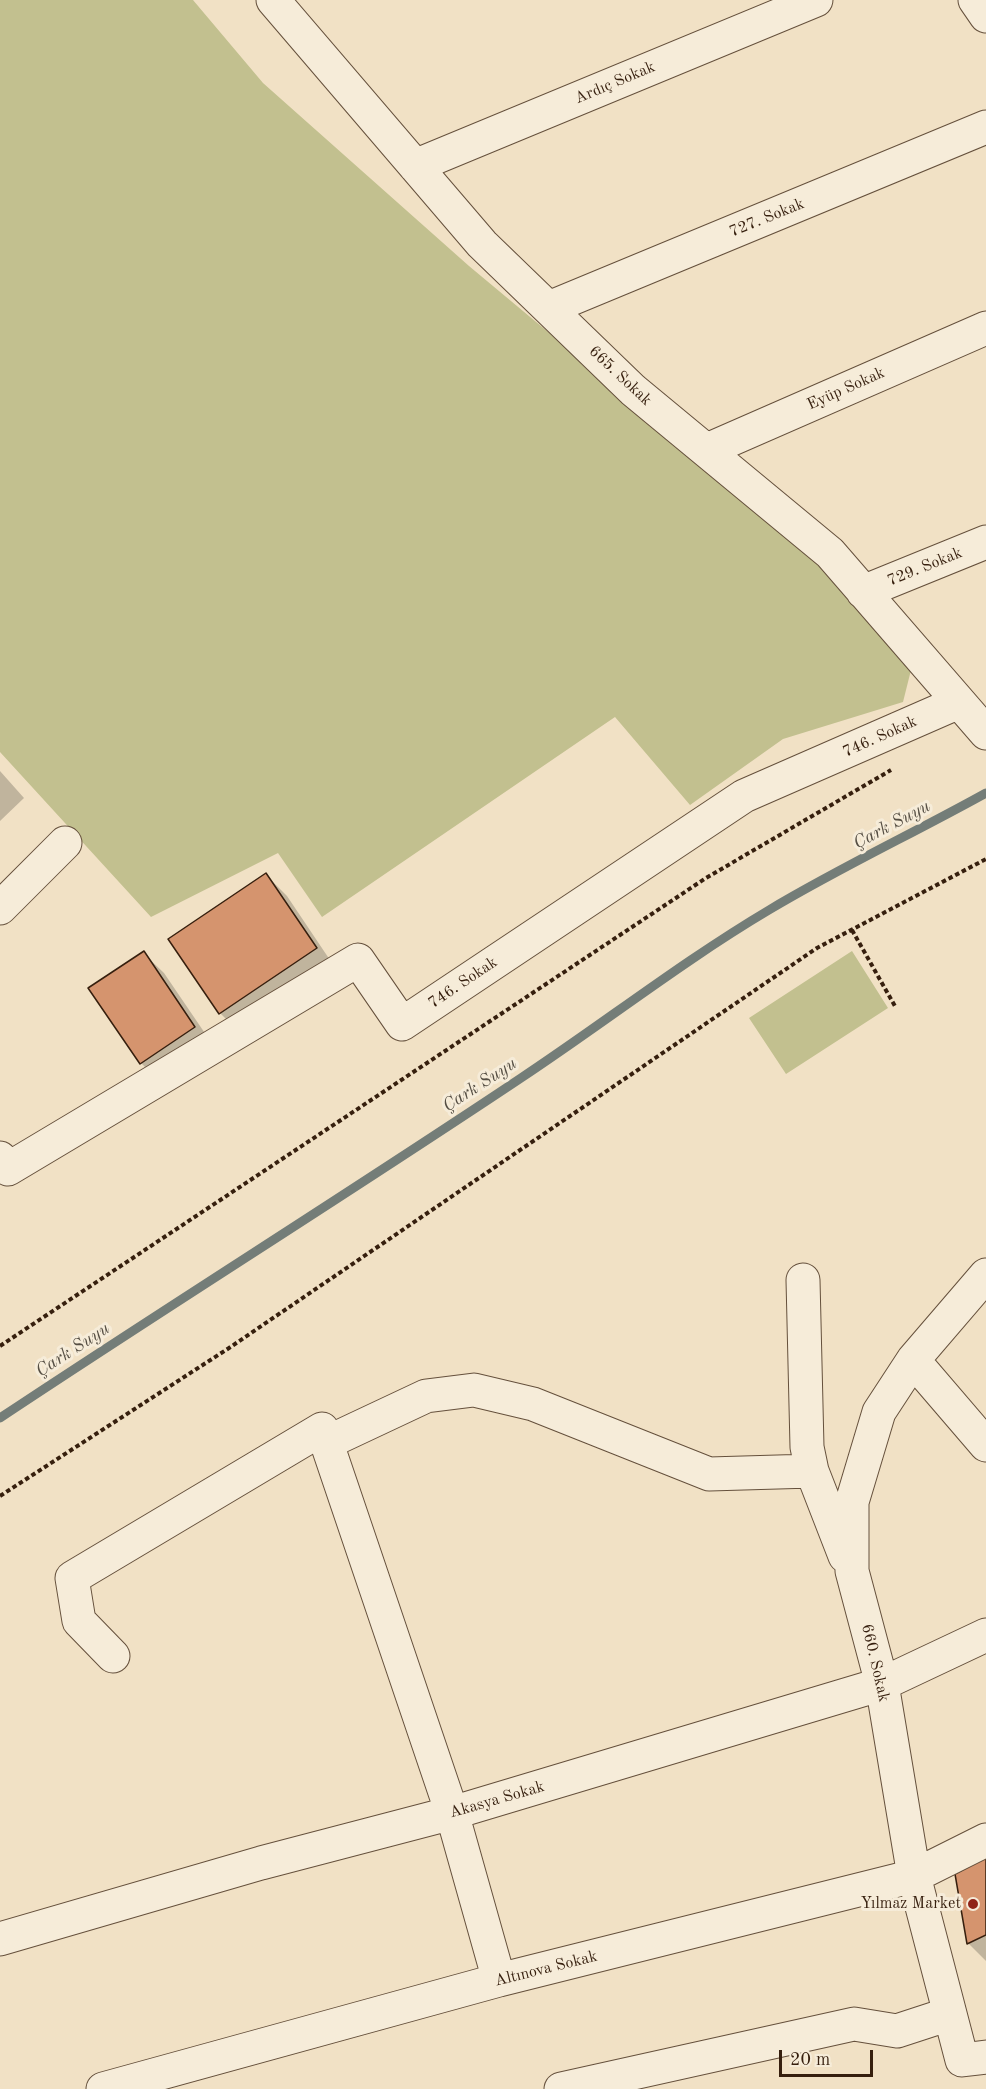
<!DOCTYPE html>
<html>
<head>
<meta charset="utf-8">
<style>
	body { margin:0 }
	#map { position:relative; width:986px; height:2089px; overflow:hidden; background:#f1e1c5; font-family:"Old Standard TT",serif }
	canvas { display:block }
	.scale { position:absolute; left:779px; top:2050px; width:94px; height:27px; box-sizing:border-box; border:3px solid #361f0e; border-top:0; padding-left:8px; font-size:18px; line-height:21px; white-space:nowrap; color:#361f0e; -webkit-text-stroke:4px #f6ecd9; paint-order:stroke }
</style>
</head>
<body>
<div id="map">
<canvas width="986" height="2089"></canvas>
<div class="scale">20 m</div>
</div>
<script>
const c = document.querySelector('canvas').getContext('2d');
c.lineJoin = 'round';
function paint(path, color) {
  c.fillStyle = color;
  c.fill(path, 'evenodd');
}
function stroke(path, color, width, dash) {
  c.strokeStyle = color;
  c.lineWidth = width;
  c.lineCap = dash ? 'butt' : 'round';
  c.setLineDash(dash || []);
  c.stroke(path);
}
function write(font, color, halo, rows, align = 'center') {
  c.font = font + ' "Old Standard TT",serif';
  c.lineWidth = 6;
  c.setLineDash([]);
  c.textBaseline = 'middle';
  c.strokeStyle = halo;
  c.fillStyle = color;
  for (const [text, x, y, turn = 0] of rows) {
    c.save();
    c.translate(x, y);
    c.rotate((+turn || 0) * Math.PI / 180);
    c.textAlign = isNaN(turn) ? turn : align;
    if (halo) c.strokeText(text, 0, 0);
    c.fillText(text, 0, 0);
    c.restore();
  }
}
const green = new Path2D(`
	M0 0H193L263 83 469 266 777 523 913 662 903 702 783 739 690 805 615 717 322 917 278 853 151 917 0 752Z
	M852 951 888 1008 786 1074 749 1018Z`);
const shadow = new Path2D(`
	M0 771 24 798 0 821Z
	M266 875 287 896 336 969 240 1033 220 1013Z
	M143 953 164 973 215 1048 162 1084 141 1063Z
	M986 1859V1961L969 1944 956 1874Z`);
const stream = new Path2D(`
	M0 1418C173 1303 349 1193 521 1078 604 1023 683 961 769 910 839 868 914 833 986 793`);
const building = new Path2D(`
	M266 873 317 948 219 1014 168 939Z
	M144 951 195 1027 140 1064 88 988Z
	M986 1857V1935L967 1944 955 1874Z`);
const path = new Path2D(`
	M852 930 896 1008
	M0 1346 706 878 891 770
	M0 1496 229 1348 817 948 986 859`);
const minor = new Path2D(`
	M273 0 482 244 633 390 830 553 986 733
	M975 0 986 16
	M415 166 816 0
	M549 308 986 127
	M707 450 986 328
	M863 592 986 542
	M0 908 65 843
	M0 1158 8 1169 358 960 402 1024 744 796 959 702
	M986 1275 913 1360 879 1412 852 1502V1571L882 1684 914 1876 962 2060 986 2057
	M803 1280 807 1447 812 1471 845 1556
	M913 1360 986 1445
	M326 1443 426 1396 474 1390 533 1404 709 1474 812 1471
	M113 1656 79 1621 72 1578 322 1429 452 1813 499 1980
	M0 1939 261 1863 452 1813 882 1684 986 1635
	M103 2089 499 1980 914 1876 986 1840
	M561 2089 854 2024 897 2031 949 2014`);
const markers = [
	[973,1904,6,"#8f2418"]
];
const streetNames = [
	["Ardıç Sokak",615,83,-23],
	["727. Sokak",767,218,-22],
	["665. Sokak",620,376,43],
	["Eyüp Sokak",846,389,-24],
	["729. Sokak",925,567,-22],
	["746. Sokak",880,737,-24],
	["746. Sokak",463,983,-34],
	["660. Sokak",875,1663,77],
	["Akasya Sokak",497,1800,-16],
	["Altınova Sokak",546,1969,-14]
];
const poiNames = [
	["Yılmaz Market",961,1904]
];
const waterNames = [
	["Çark Suyu",892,825,-28],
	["Çark Suyu",480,1085,-33],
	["Çark Suyu",73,1350,-33]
];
paint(green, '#c2c08f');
paint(shadow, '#0003');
stroke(stream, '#747d78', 9);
paint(building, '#d5946e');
stroke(building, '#361f0e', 1.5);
stroke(minor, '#65503c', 35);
stroke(path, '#361f0e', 4, [4.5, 3]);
stroke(minor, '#f6ecd9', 33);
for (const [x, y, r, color] of markers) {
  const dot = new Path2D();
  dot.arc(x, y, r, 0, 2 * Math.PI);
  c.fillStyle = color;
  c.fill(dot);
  stroke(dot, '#f6ecd9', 2);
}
write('16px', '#361f0e', '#f6ecd9', streetNames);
write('16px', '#361f0e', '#f6ecd9', poiNames, 'right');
write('italic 18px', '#554e43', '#f6ecd9', waterNames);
</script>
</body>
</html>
